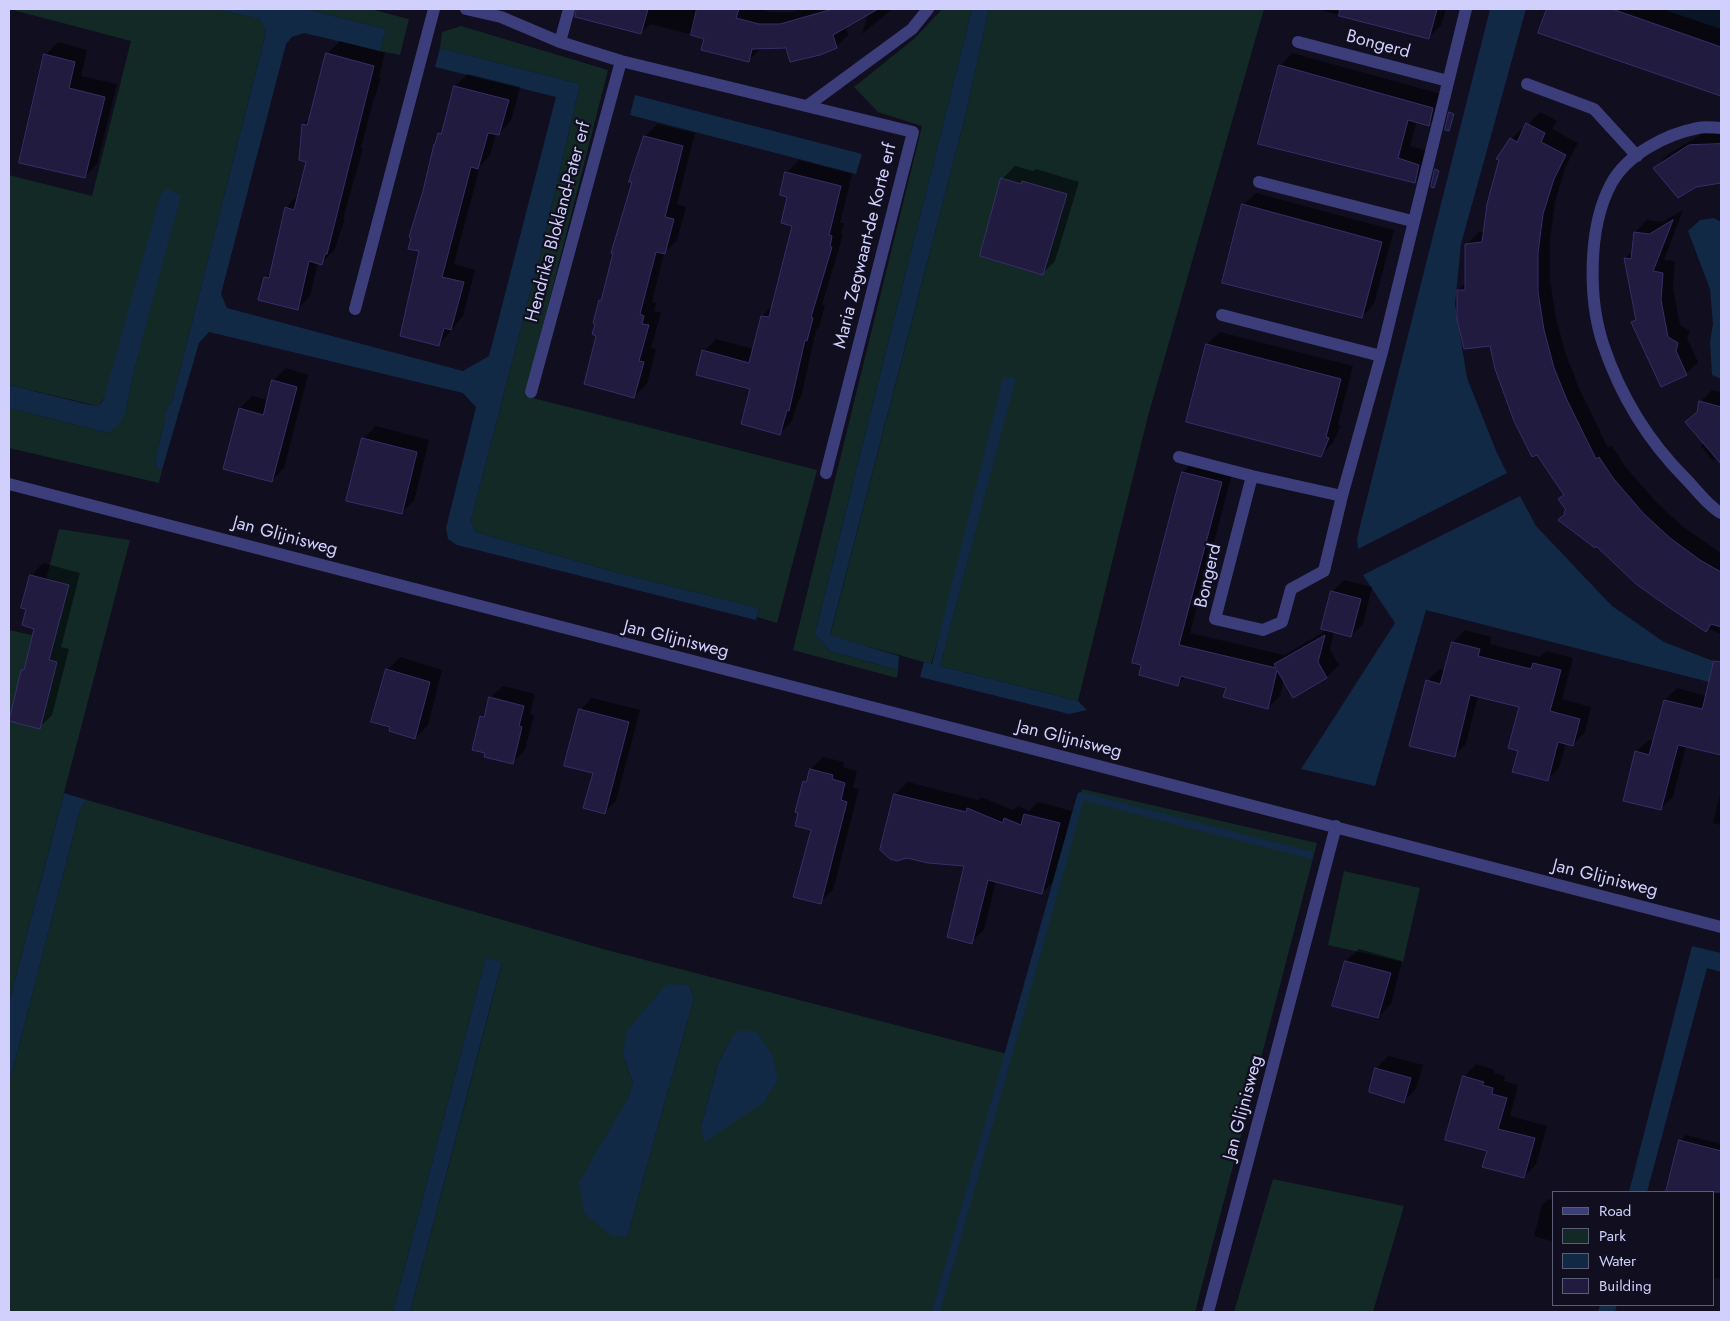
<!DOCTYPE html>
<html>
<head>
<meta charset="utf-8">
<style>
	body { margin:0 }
	#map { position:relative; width:1730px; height:1321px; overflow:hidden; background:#100e1f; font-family:Jost,sans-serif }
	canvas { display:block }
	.frame { position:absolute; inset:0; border:10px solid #d1d0fc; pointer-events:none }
	.legend { position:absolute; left:1552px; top:1191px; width:162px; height:115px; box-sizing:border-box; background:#100e1f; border:1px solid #5d5c77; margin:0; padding:6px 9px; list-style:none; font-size:15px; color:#d1d0fc }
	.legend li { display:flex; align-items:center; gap:10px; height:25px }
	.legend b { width:25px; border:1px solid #5d5c77 }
</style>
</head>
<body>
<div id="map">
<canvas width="1730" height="1321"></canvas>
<div class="frame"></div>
<ul class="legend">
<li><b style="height:6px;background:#3c3e7b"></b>Road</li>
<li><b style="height:14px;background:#122926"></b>Park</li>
<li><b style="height:14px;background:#112945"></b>Water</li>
<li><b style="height:14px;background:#201b3f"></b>Building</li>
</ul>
</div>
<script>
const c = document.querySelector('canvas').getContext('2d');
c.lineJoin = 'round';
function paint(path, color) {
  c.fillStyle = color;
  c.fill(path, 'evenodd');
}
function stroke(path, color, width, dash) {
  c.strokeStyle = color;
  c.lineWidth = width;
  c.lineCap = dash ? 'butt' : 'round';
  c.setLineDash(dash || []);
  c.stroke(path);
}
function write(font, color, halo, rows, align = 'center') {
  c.font = font + ' Jost,sans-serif';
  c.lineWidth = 4.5;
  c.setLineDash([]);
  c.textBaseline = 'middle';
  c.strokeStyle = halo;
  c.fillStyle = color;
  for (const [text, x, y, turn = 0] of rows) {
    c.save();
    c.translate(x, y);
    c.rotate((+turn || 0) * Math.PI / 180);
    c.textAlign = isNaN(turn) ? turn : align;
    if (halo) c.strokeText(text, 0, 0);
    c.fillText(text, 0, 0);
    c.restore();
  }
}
const green = new Path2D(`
	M9 9H214L261 19 266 32 172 401 165 411V420L155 459 157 469 162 470 159 483 9 448V408L108 433 125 412 138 355 98 406 9 385V175L92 196 131 41Z
	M306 9H370L409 19 400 55 380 51 386 29Z
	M942 9H972L815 634 830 651 898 670 897 678 793 650 922 126 878 112 854 87 915 38Z
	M989 9H1264L1148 416 1078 701 940 666 1009 402 931 664 830 636 964 121Z
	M461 26 608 70 525 396 817 470 777 623 757 617 759 608 618 573 476 532 471 520 541 251 580 84 440 48 442 32Z
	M59 529 130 540 9 1003V630L32 635Z
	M1082 789 1317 843 1195 1312H410L502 963 486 957 393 1312H9V1084L80 810 87 800 607 950 1011 1055ZM689 985 694 998 627 1237 628 1098 633 1083 623 1055ZM732 1037 701 1127 718 1064Z
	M1344 871 1420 888 1403 962 1328 945Z
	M1273 1179 1404 1206 1373 1312H1234Z`);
const water = new Path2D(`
	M214 9H306L386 29 380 51 304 33 292 37 286 44 221 294 227 308 463 371 489 356 556 97 435 67 440 48 580 84 541 251 471 520 476 532 618 573 759 608 756 620 457 545 448 539 446 528 476 407 463 393 209 332 199 343 162 470 157 469 155 459 165 420V411L172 401 266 32 260 19Z
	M972 9H989L964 121 830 635 899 656 898 670 830 651 815 634Z
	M1490 9H1526L1461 244 1455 304 1467 378 1497 453 1507 473 1358 549 1357 539 1361 522Z
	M1662 9H1721V29Z
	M635 95 862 154 856 174 630 115Z
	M168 189 181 195 138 355 125 413 119 425 108 433 9 408V385L86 404 98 406 103 401 161 193Z
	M1714 218 1721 222V379L1712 375 1710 342 1713 324 1710 289 1688 231 1700 220Z
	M1003 377 1016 378 940 666 1078 701 1087 710 1069 714 920 677 924 662 932 664Z
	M1520 496 1536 526 1612 606 1664 642 1721 664V685L1426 610 1375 786 1301 769 1395 623 1363 575Z
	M64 793 87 800 80 810 9 1084V1003Z
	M1692 946 1721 953V972L1707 968 1647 1192H1629Z
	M486 957 502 962 410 1312H393Z
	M667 984 689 985 694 998 627 1237 612 1236 584 1213 579 1182 628 1098 633 1083 623 1055 626 1032Z
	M739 1030 757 1032 773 1056 778 1080 764 1102 704 1142 701 1127 718 1064 732 1037Z
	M1600 1305H1617L1615 1312H1598Z`);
const shadow = new Path2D(`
	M602 9H758L771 12H792L803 9H892L862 34 868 14 846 27 848 35 836 47 761 48 749 60 706 38 650 24 641 33 599 22Z
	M1316 9H1446L1441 25 1429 38Z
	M1541 9H1721V95L1540 32 1547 11Z
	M340 41 385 53 379 77 381 78 373 102 361 148H363L343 219H345L334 251 321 263 318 262 310 296 297 309 265 278 271 272 286 208 298 195 308 161 303 125 311 118 327 54Z
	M58 42 87 50 81 76 117 84 97 164 85 176 45 55Z
	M1292 53 1445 95 1441 112 1429 124 1417 121 1410 146 1431 152 1427 169 1415 182 1280 66Z
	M468 74 520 87 511 121 499 134 496 133 490 155 480 166 454 264 475 270 463 316 439 345 421 251 437 142 440 134 444 130 455 86Z
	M1540 112 1557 121 1552 129 1578 143 1566 166 1555 201 1550 240V280L1556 318 1566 355 1579 388 1608 448 1612 446 1625 466 1655 501 1682 526 1721 553V634L1702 626 1567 513 1565 494 1491 344 1458 290 1466 282V245L1479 232H1484L1511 139 1523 127 1525 128Z
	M657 124 695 133 677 204 686 207 677 240 664 253 652 302 656 303 654 311 661 313 651 348 656 349 647 384 634 396 598 335 600 301 603 298 645 136Z
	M1721 131V182H1711L1655 168 1667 155 1703 133Z
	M799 160 852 174 840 223H844L841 234 843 235 822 305H825L819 327 816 330 801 397 798 401 792 421 780 433 751 388 704 351 716 339 754 349 762 316 773 305 794 225 787 172Z
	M1015 166 1033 171 1036 169 1079 182 1055 261 1043 273 1002 179Z
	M1256 193 1394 230 1374 304 1362 317 1243 205Z
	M1683 210 1664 260 1675 261 1673 288 1680 325 1690 331 1687 338 1698 362 1686 374 1633 322 1637 318 1625 258 1633 250 1635 232 1647 220 1662 222Z
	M1220 332 1353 366 1338 425H1341L1333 443 1320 456 1187 421 1207 344Z
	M286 368 308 375 284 468 272 480 240 408 252 396 268 400 273 381Z
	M1712 390 1721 392V460L1717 457 1713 461 1701 446 1704 443 1699 410 1700 402Z
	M376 426 429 440 414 501 401 513 363 439Z
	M1195 460 1233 470 1190 633 1284 655 1327 630 1332 592 1344 580 1372 587 1363 624 1351 636 1334 631 1330 650 1339 665 1326 677 1284 679 1280 696 1268 708 1227 687 1186 676 1178 684 1140 674 1183 472Z
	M43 563 80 573 61 647 69 649 52 715 39 728 9 720 36 628 28 608 31 576Z
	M1465 630 1491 637 1490 644 1540 657 1546 651 1573 658 1562 699 1591 707 1585 732 1573 745 1566 743 1559 768 1547 780 1520 750V707L1478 695 1466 744 1454 756 1427 681 1440 669 1445 670 1453 642Z
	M400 657 442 670 428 725 415 738 387 670Z
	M1719 682H1721V754L1686 746 1673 797 1660 809 1636 752 1649 740 1654 741 1665 700 1677 688 1706 696Z
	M503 686 535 694 530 714 534 715 525 750 512 763 481 717 487 711 490 698Z
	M592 698 640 710 616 801 604 813 581 709Z
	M823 757 844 762 843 767 857 771 853 788 859 789 833 890 820 902 804 782 809 777 811 769Z
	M908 782 978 800 981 797 1013 810 1018 806 1029 811 1038 802 1072 811 1054 881 1042 893 996 881 984 930 971 942 966 865 882 849 895 794Z
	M1721 791V825L1713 823Z
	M1359 949 1402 961 1391 1004 1378 1017 1346 961Z
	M1388 1056 1423 1065 1416 1089 1404 1101 1376 1069Z
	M1476 1064 1495 1070 1494 1073 1505 1076 1504 1081 1518 1085 1510 1116 1547 1126 1536 1164 1524 1177 1488 1151 1464 1077Z
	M1686 1135 1721 1144V1279L1714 1278V1192H1667L1680 1141Z
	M1548 1199 1554 1200V1238L1551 1241 1534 1236 1542 1205Z`);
const stream = new Path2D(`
	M936 1312 1081 796 1309 855`);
const building = new Path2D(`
	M577 9H648L641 34 575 17Z
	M697 9H739L736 18 759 24H780L833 9H878L833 35 837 48 820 55 790 62 786 48 752 49 749 62 701 50 704 39 691 35Z
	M1340 9H1437L1429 39 1339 16Z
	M1547 9H1612L1721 47V96L1538 33Z
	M326 53 374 66 327 254H325L322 265 309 261 298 310 258 300 264 277 269 278 285 207 294 210 306 162 299 160 302 124 307 125Z
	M44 54 75 62 69 88 105 97 85 178 19 163Z
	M1279 65 1433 108 1429 126 1408 120 1398 158 1419 165 1415 183 1258 144Z
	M454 86 509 100 499 135 488 133 478 169 471 167 442 277 464 282 451 330 444 328 439 346 400 336 419 251 408 249 411 238 409 237 423 191 434 144H435L438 133 441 134Z
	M1449 112 1454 114 1449 131 1445 130Z
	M1526 123 1545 133 1541 142 1566 155 1554 179 1543 214 1538 253V292L1544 330 1554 368 1567 400 1596 459 1599 457 1613 478 1643 513 1670 538 1700 560 1721 572V627L1711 624 1706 632 1667 606 1636 584 1596 546 1595 548 1558 520 1565 514 1564 512 1566 510 1558 499 1564 495 1537 455 1532 457 1514 421 1495 369 1490 346 1464 349 1457 319V290H1465V244L1482 242 1487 204 1499 160 1496 159 1510 138 1517 142Z
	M644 136 683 146 665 217 674 219 665 254 656 252 640 314 644 316 642 324 649 325 639 361 644 362 634 398 584 384 596 336 592 334 595 324 593 323 599 300 601 301 613 253H611L632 182H629Z
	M1721 144V183L1696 187 1678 198 1653 168 1689 145Z
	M1435 169 1439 171 1434 188 1431 187Z
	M785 172 841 186 829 235 832 236 830 247H832L811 317 813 318 807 341 805 340 789 411 787 410 780 435 741 424 750 389 696 375 702 350 749 363 761 316 769 317 792 226 781 223 787 197 780 195Z
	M1001 178 1021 184 1022 181 1067 194 1043 275 980 256Z
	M1242 204 1382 242 1362 318 1222 283Z
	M1673 220 1653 271 1663 273 1661 300 1668 337 1678 343 1676 351 1687 375 1661 387 1631 322 1636 320 1624 258 1631 259 1634 232 1649 234Z
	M1206 344 1341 379 1326 437 1329 438 1321 457 1186 422Z
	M272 380 297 387 272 482 223 469 239 408 263 415Z
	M1699 401 1721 407V464L1685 422 1697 412Z
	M362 438 417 452 402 514 346 501Z
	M1182 472 1222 482 1179 645 1276 668 1274 664 1325 635 1318 662 1327 678 1293 698 1277 670 1268 709 1223 697 1226 688 1181 676 1178 686 1139 675 1141 665 1132 663Z
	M30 575 69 585 49 660 57 662 40 729 9 721 21 670H24L34 629 22 625 26 609 21 608Z
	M1331 591 1361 599 1351 637 1321 629Z
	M1452 642 1480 649 1478 656 1531 669 1533 663 1561 670 1550 711 1580 719 1573 746 1558 742 1548 781 1512 772 1518 751 1508 748 1519 707 1470 695 1455 757 1409 746 1426 680 1440 684Z
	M1714 661 1721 662V755L1678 745 1661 810 1623 801 1635 751 1649 755 1664 700 1702 709Z
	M386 669 430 682 415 739 389 731 390 727 371 722Z
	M489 697 524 706 519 726 522 727 513 764 484 757 485 753 472 750 480 716 484 717Z
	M579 709 629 722 605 814 583 808 593 773 564 766Z
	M810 769 833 775 832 779 845 783 841 800 847 802 821 904 793 897 811 830 795 826 798 813 795 812 803 781 806 782Z
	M894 794 966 812 967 808 1003 823 1004 818 1021 825 1024 814 1060 823 1042 894 988 880 972 944 947 937 964 866 928 863 907 858 897 861 890 859 880 850Z
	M1345 961 1391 973 1378 1018 1332 1006Z
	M1375 1068 1411 1078 1404 1103 1369 1092Z
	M1463 1076 1484 1082 1482 1085 1493 1088 1492 1094 1507 1098 1498 1129 1535 1138 1524 1178 1482 1167 1487 1151 1445 1140Z
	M1679 1140 1721 1151V1192H1666Z`);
const minor = new Path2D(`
	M466 9 501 17 560 42 621 61 913 132 826 473
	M560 42 569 9
	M1298 42 1448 81
	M1527 84 1594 109 1637 156
	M807 106 912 29 928 9
	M1721 128C1714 128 1705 126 1698 128 1667 134 1627 154 1611 184 1588 227 1588 298 1603 344 1620 395 1648 441 1686 479 1696 489 1708 506 1721 513
	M1259 182 1412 221
	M355 309 434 9
	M1222 315 1381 356
	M531 392 621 61
	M1179 457 1252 476
	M9 484 1721 927
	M1342 496 1252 476 1215 619 1263 630 1282 622 1291 589 1324 571 1342 496 1381 356 1466 9
	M1208 1312 1336 826`);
const streetNames = [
	["Bongerd",1378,45,15],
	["Hendrika Blokland-Pater erf",559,222,-75],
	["Maria Zegwaart-de Korte erf",866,246,-76],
	["Jan Glijnisweg",285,537,15],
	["Bongerd",1209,576,-77],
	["Jan Glijnisweg",676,640,14],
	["Jan Glijnisweg",1069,740,14],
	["Jan Glijnisweg",1605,879,14],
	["Jan Glijnisweg",1244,1108,-75]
];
paint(green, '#122926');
paint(water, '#112945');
paint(shadow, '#0007');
stroke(stream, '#112945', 8);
paint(building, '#201b3f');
stroke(building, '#362f69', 1);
stroke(minor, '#3c3e7b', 12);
write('18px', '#d1d0fc', '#100e1f', streetNames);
</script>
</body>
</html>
